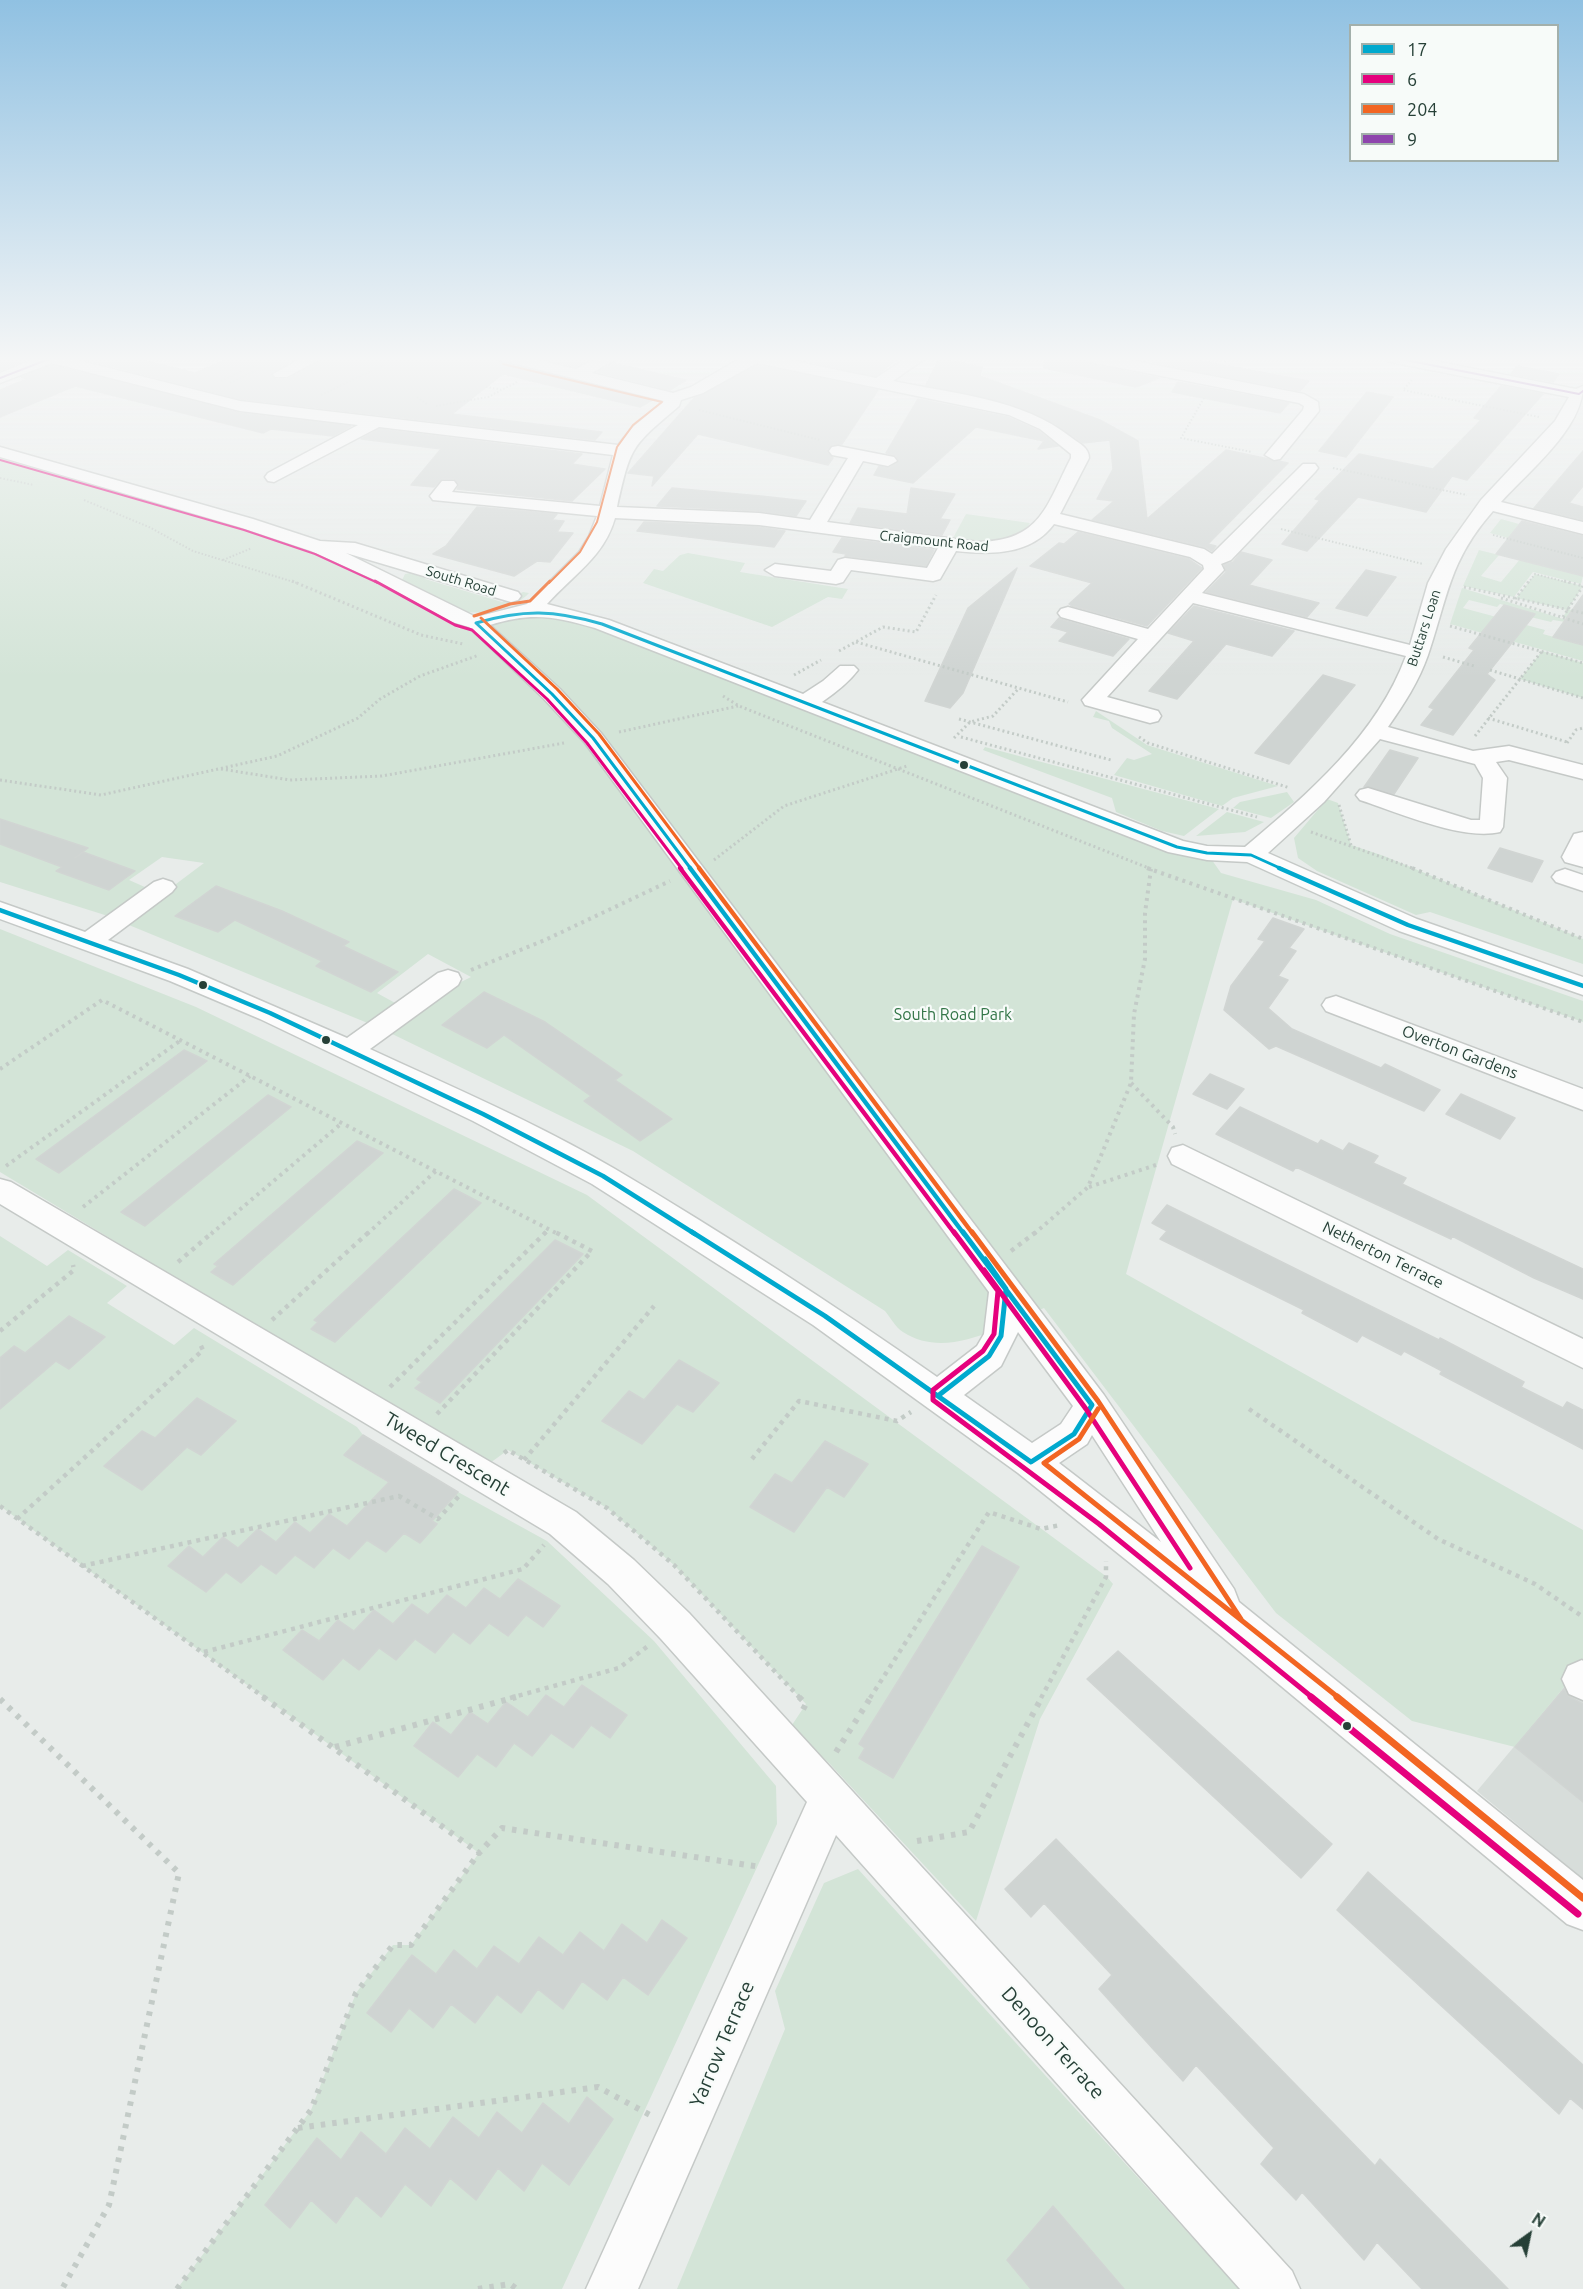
<!DOCTYPE html>
<html>
<head>
<meta charset="utf-8">
<style>
	body { margin:0 }
	#map { position:relative; width:1583px; height:2289px; overflow:hidden; background:#e8ecea; font-family:Ubuntu,sans-serif }
	canvas { display:block }
	.legend { position:absolute; left:1349px; top:24px; width:210px; height:138px; box-sizing:border-box; background:#f7fbf9; border:2px solid #a3b0ab; margin:0; padding:8px 10px; list-style:none; font-size:18px; color:#264037 }
	.legend li { display:flex; align-items:center; gap:12px; height:30px }
	.legend b { width:30px; border:2px solid #a3b0ab }
	.north { position:absolute; left:1499px; top:2205px; width:60px; height:60px; -webkit-text-stroke:4px #f7fbf9; paint-order:stroke; rotate:33deg; font-size:16px; font-weight:700; line-height:24px; text-align:center; color:#264037 }
	.north::after { content:''; display:block; margin:auto; width:21px; height:27px; background:#264037; clip-path:polygon(50% 0,100% 100%,50% 72%,0 100%) }
</style>
</head>
<body>
<div id="map">
<canvas width="1583" height="2289"></canvas>
<ul class="legend">
<li><b style="height:8px;background:#00a9ce"></b>17</li>
<li><b style="height:8px;background:#e5007d"></b>6</li>
<li><b style="height:8px;background:#f26522"></b>204</li>
<li><b style="height:8px;background:#8e44ad"></b>9</li>
</ul>
<div class="north">N</div>
</div>
<script>
const c = document.querySelector('canvas').getContext('2d');
c.lineJoin = 'round';
function paint(path, color) {
  c.fillStyle = color;
  c.fill(path, 'evenodd');
}
function stroke(path, color, width, dash) {
  c.strokeStyle = color;
  c.lineWidth = width;
  c.lineCap = dash ? 'butt' : 'round';
  c.setLineDash(dash || []);
  c.stroke(path);
}
function write(font, color, halo, rows, align = 'center') {
  c.font = font + ' Ubuntu,sans-serif';
  c.lineWidth = 4.5;
  c.setLineDash([]);
  c.textBaseline = 'middle';
  c.strokeStyle = halo;
  c.fillStyle = color;
  for (const [text, x, y, turn = 0] of rows) {
    c.save();
    c.translate(x, y);
    c.rotate((+turn || 0) * Math.PI / 180);
    c.textAlign = isNaN(turn) ? turn : align;
    if (halo) c.strokeText(text, 0, 0);
    c.fillText(text, 0, 0);
    c.restore();
  }
}
const built = new Path2D(`
	M1583 1664V1879L1477 1791Z`);
const green = new Path2D(`
	M0 457C109 488 222 515 327 558 374 577 416 603 459 629L512 611 554 610 1207 853 1221 873 1316 900 1390 934 1583 1001V1022L1233 899 1126 1274 1583 1530V1664L1515 1747 1412 1721 1276 1613 1044 1308C1002 1325 948 1361 903 1332 896 1328 890 1317 885 1311L633 1151 386 1031 441 992 471 977 428 954 377 993 397 1004 370 1024 124 923 204 863 162 857 129 880 147 888 108 916 0 882Z
	M966 514 1030 523C1014 549 978 542 953 538Z
	M1501 519 1519 524 1515 529 1583 546 1530 544 1490 533Z
	M1531 546 1583 576 1581 584 1533 572 1514 597 1463 586 1479 550 1499 555 1481 576 1501 582Z
	M688 553 745 563 740 572 848 589 842 599 828 597 772 627 643 583 654 569 663 571 680 555Z
	M414 572 427 575 425 579 502 602 523 592 529 593C515 609 481 617 460 610 440 604 420 589 402 580L405 574Z
	M1535 574 1583 586 1568 609 1583 613V624L1563 617 1567 610 1516 598Z
	M1462 588 1583 625 1553 620 1551 622 1522 615 1525 611 1500 604 1497 607 1469 600 1463 608 1545 630 1543 634 1583 645V661L1450 624Z
	M1542 651 1583 663V698L1520 679Z
	M1096 711 1147 745 1278 786 1233 798 1222 806 1114 775 1127 758 1134 760 1152 754 1112 728 1109 721 1093 717Z
	M985 747 1219 809 1184 836 1162 831 1116 812 1112 798 983 750Z
	M1287 792 1294 802 1271 818 1233 808 1240 802Z
	M1327 799 1338 803 1351 845 1384 856 1583 939V964L1430 912 1416 915 1317 871 1298 858 1294 838Z
	M1227 812 1264 822 1245 832 1196 836Z
	M0 929 196 1007 587 1195 1107 1577 1113 1584 1040 1719 976 1921 829 1763 790 1728 806 1704 674 1565 607 1508 508 1450 490 1463 377 1399 0 1172Z
	M0 1236 47 1266 68 1250 127 1286 107 1303 174 1345 194 1328 357 1427 363 1435 344 1455 438 1513 458 1492 547 1541 654 1641 776 1786 777 1824 562 2289H177L311 2110 356 1993 393 1945H411L479 1853 0 1506Z
	M858 1869 1201 2247 1241 2289H677L785 2029 775 1991 824 1883Z`);
const building = new Path2D(`
	M0 357H34L0 371Z
	M75 357H129L195 373 232 357H299L272 372 275 379H288L326 357H495L499 362 652 400 640 407 503 374 452 414 602 432 595 440 240 399Z
	M535 357H587L592 358 576 367Z
	M786 357H900L876 376Z
	M1045 357H1080L1090 364 1159 378 1136 387 1044 368Z
	M1126 357H1207L1201 361 1309 381 1300 391 1186 369 1187 367 1183 368Z
	M939 359 982 367 980 376 1100 420 1138 441 1147 519 1226 450 1288 463 1208 544 1216 546 1212 551 1205 547 1092 520 1114 501 1097 499 1113 469 1110 440 1083 443 1053 423 1010 404 926 385Z
	M613 363 647 371 686 380 670 390 598 372Z
	M52 365 240 413 351 426 333 436 271 429 263 433 75 386 0 417V390L27 379 21 377Z
	M757 365 878 390 842 444 832 445 827 450 833 458 828 465 698 434 652 486 654 476 628 473 694 398Z
	M1517 366 1559 374 1553 382 1511 374Z
	M1178 382 1289 403 1280 413 1172 392Z
	M1501 386 1543 394 1467 480 1452 476 1426 512 1358 497 1307 551 1282 544 1320 500 1315 499 1359 454 1433 469 1481 420 1474 418Z
	M1367 392 1393 397 1346 457 1319 451Z
	M918 399 1008 417 1039 431 1058 446 1038 449 1044 441 976 427 913 483 874 475 879 466 889 468 899 461 896 456 886 453Z
	M379 429 582 454 572 464 605 469 572 501 457 489 459 485 454 479H442L434 487 411 485 441 449 361 439Z
	M1583 451V486L1569 503 1583 507V520L1534 508Z
	M672 488 761 496 806 501 796 516 759 511 657 506Z
	M911 488 955 494 940 519 950 520 942 535 850 523 858 508 907 514Z
	M477 507 557 514 552 520 564 521 557 532 573 533 550 562 537 561 514 576 433 554 446 546Z
	M1522 521 1583 536V576L1496 554Z
	M644 522 759 527 785 531 774 547 637 531Z
	M1078 532 1189 559 1202 568 1147 626 1072 606 1069 604 1092 583 1030 566 1059 543 1064 544Z
	M842 538 934 550 926 566 845 556 846 554 833 552Z
	M1241 552 1272 560 1249 585 1319 603 1307 617 1206 592 1226 572 1224 565 1233 562Z
	M1017 568 963 693 950 708 925 701 968 608Z
	M1366 570 1396 577 1367 616 1336 608Z
	M1583 595V645L1553 637Z
	M1504 605 1535 614 1487 674 1495 680 1453 735 1421 725 1434 709 1429 707 1474 650 1469 648Z
	M1194 606 1294 631 1272 656 1226 644 1177 699 1149 691 1194 641 1168 633Z
	M1059 618 1060 619 1129 639 1113 656 1059 641 1068 632 1051 627Z
	M1323 675 1355 685 1289 764 1255 753Z
	M1390 750 1418 758 1394 794 1364 787Z
	M0 819 88 848 75 858 83 852 135 871 109 890 56 871 62 867 0 844Z
	M1500 848 1543 861 1532 882 1488 868Z
	M216 886 282 911 349 942 343 946 398 972 371 992 316 966 322 961 235 920 218 932 175 916Z
	M1273 918 1304 929 1289 948 1296 951 1278 976 1288 980 1268 1008 1292 1029 1381 1068 1385 1064 1440 1090 1424 1111 1276 1046 1269 1049 1224 1010 1231 986 1265 941 1258 939Z
	M484 992 545 1022 622 1075 615 1080 672 1119 640 1141 584 1101 591 1096 504 1035 487 1048 442 1025Z
	M184 1050 207 1061 59 1173 36 1159Z
	M1210 1074 1244 1089 1227 1109 1193 1094Z
	M1461 1094 1515 1118 1500 1139 1446 1114Z
	M268 1095 291 1107 145 1226 121 1212Z
	M1240 1107 1318 1144 1321 1140 1343 1151 1349 1143 1378 1156 1373 1163 1406 1178 1402 1184 1583 1269V1299L1534 1278 1452 1236 1451 1239 1296 1167 1293 1171 1216 1134Z
	M357 1141 383 1153 233 1285 211 1272 218 1266 214 1264Z
	M454 1189 481 1203 335 1342 311 1329 318 1322 314 1320Z
	M1167 1205 1439 1340 1440 1338 1524 1382 1521 1387 1563 1408 1567 1402 1583 1410V1449L1440 1374 1442 1371 1404 1351 1401 1355 1362 1335 1357 1342 1302 1313 1304 1310 1160 1239 1167 1231 1152 1223Z
	M555 1240 583 1254 440 1403 415 1388 422 1382 417 1379Z
	M69 1316 105 1337 69 1369 56 1361 0 1409V1358L14 1346 25 1353Z
	M679 1360 719 1383 693 1412 677 1404 642 1444 602 1421 629 1391 644 1400Z
	M197 1398 236 1421 201 1455 187 1447 142 1490 104 1466 142 1431 155 1438Z
	M363 1435 458 1492 432 1521 437 1524 420 1543 404 1533 386 1552 367 1540 349 1559 333 1548 314 1568 295 1555 276 1574 261 1564 241 1583 226 1572 206 1592 168 1566 189 1546 203 1557 223 1537 238 1548 258 1529 276 1542 295 1522 310 1533 329 1514 347 1526 389 1482 344 1455Z
	M825 1441 868 1464 844 1497 827 1487 794 1532 750 1507 775 1474 792 1483Z
	M982 1546 1019 1567 893 1778 859 1758 865 1748 859 1744Z
	M518 1579 560 1606 543 1627 526 1615 508 1636 489 1623 470 1644 453 1632 435 1653 415 1639 396 1660 379 1648 359 1670 343 1658 323 1680 283 1650 302 1630 319 1641 338 1620 354 1631 374 1610 393 1624 412 1604 428 1615 447 1595 466 1608 484 1588 500 1599Z
	M1118 1651 1332 1844 1301 1878 1087 1679Z
	M582 1685 627 1715 610 1738 591 1725 573 1748 551 1733 532 1756 514 1743 496 1767 477 1754 458 1777 414 1746 433 1722 451 1735 470 1712 488 1724 506 1702 528 1717 546 1695 564 1707Z
	M1564 1689 1568 1696 1583 1704V1802L1515 1747Z
	M1056 1839 1375 2166 1380 2159 1508 2289H1422L1377 2242 1364 2260 1302 2192 1296 2200 1261 2164 1274 2148 1196 2065 1183 2081 1154 2050 1099 1989 1112 1975 1044 1903 1031 1917 1005 1889Z
	M1368 1872 1583 2065V2109L1570 2098 1559 2114 1337 1910Z
	M662 1920 687 1938 648 1995 623 1977 607 2000 582 1981 563 2009 538 1989 521 2013 497 1994 475 2023 451 2004 433 2028 409 2008 391 2032 367 2013 412 1955 436 1974 454 1950 477 1969 494 1946 519 1964 539 1937 563 1955 580 1932 604 1951 622 1924 647 1943Z
	M587 2097 613 2119 569 2185 542 2163 524 2191 498 2168 476 2200 450 2178 431 2206 405 2184 381 2217 356 2195 336 2223 311 2200 290 2228 265 2205 317 2138 341 2160 361 2132 386 2154 405 2128 430 2149 453 2117 479 2138 497 2112 522 2133 543 2103 569 2124Z
	M1053 2206 1124 2289H1031L1007 2260Z`);
const pathFar4 = new Path2D(`
	M1223 365 1227 357
	M1412 380 1403 390 1539 417
	M221 381 266 360
	M230 383 259 369
	M486 387 503 390
	M321 395 400 357
	M417 397 428 405
	M1204 398 1181 438 1252 452
	M436 406 488 397 519 381
	M699 410 820 440
	M1333 468 1467 495
	M0 478 34 485
	M84 500 149 527 193 551 297 583
	M1281 529 1423 564
	M1493 535 1583 558
	M223 560 252 548
	M1528 583 1535 574 1570 583`);
const pathFar3 = new Path2D(`
	M292 581 421 635 463 644
	M1564 581 1583 586
	M1464 587 1583 613
	M1501 598 1583 624
	M1515 599 1529 581
	M1563 617 1583 586
	M1450 626 1583 663
	M856 642 1068 702
	M839 651 883 627 916 632 936 595
	M1443 657 1474 666
	M1490 670 1583 698
	M794 675 821 660
	M723 696 739 706 1151 869
	M1488 718 1567 742
	M959 719 1111 760
	M619 732 738 706
	M1475 736 1542 651
	M961 737 1257 817
	M1139 737 1148 743 1290 788
	M954 738 970 722 993 716 1019 688
	M1567 743 1576 730 1583 728
	M221 769 290 780 382 776 564 743
	M0 780 101 795 277 756 358 718 380 699 420 676 479 655
	M1339 805 1351 845
	M1311 832 1415 869
	M714 860 784 806 907 766`);
const pathFar2 = new Path2D(`
	M1147 868 1583 1022
	M1412 868 1583 939
	M471 970 545 940 670 881
	M0 1069 102 1000 558 1234
	M1131 1083 1173 1127 1175 1134
	M6 1166 181 1040
	M1089 1187 1156 1165
	M83 1207 250 1076
	M211 1234 342 1123
	M367 1234 436 1171
	M544 1234 549 1229
	M1034 1234 1088 1187 1131 1083 1134 1014 1145 959V913L1151 869`);
const pathFar1 = new Path2D(`
	M1011 1251 1036 1232
	M178 1262 213 1232
	M272 1320 369 1232
	M0 1331 74 1270 73 1265
	M390 1387 546 1232
	M1249 1409 1438 1539 1535 1584 1583 1617
	M437 1414 592 1251 555 1232
	M504 1453 508 1450 607 1508 674 1565 800 1698
	M752 1459 799 1401 897 1421 911 1412
	M524 1460 654 1306
	M0 1506 265 1698
	M17 1519 203 1350 199 1342
	M82 1566 399 1496 438 1519 460 1495
	M204 1652 523 1569 544 1545
	M510 1698 619 1668 648 1646
	M870 1698 989 1512 1041 1529 1060 1525
	M1041 1698 1106 1577V1561`);
const path = new Path2D(`
	M263 1697 479 1853 502 1828 761 1867
	M799 1697 806 1704 801 1713
	M0 1699 179 1873 109 2205 62 2289
	M335 1747 516 1697
	M836 1752 871 1697
	M917 1841 969 1832 1042 1697
	M298 2128 598 2087 650 2115
	M177 2289 311 2110 356 1993 393 1945H411L479 1853
	M478 2289 510 2284 517 2289`);
const minor = new Path2D(`
	M40 357H65L240 401 618 445 633 427 664 401 500 360 497 357H525L576 369 599 357H619L592 373 673 393 691 387 741 358 774 357 876 378 908 357H927L893 381C954 394 1022 398 1072 438 1080 444 1089 448 1089 458L1060 514 1204 549 1212 554 1303 464H1315L1318 468 1315 472 1231 560 1221 564 1224 570 1202 593 1410 645 1428 583 1446 549 1481 500 1555 421 1569 397 1390 362 1382 357H1414L1576 389 1583 386C1583 428 1528 472 1501 502L1583 522V534L1493 511C1449 561 1448 596 1428 655 1419 681 1404 704 1388 727L1473 751 1509 746 1583 765V779L1509 760 1496 762 1507 778 1503 827 1500 832C1462 841 1397 812 1360 800L1356 795 1360 790 1368 788 1471 820H1480L1483 778 1475 764 1380 739 1324 802 1268 853 1417 919 1583 977V995L1399 931 1247 862 1207 860 1168 852 595 628C554 616 531 612 490 625L560 689 601 733 1104 1395 1234 1589 1239 1602 1583 1880V1930L1567 1924 1221 1636 1018 1473 813 1325 592 1184 473 1121 260 1019 170 981 0 919V902L85 932 154 882 163 879 172 882 176 887 172 892 108 940 188 969 347 1038 438 973 448 970 458 973 461 979 458 985 370 1049C452 1087 537 1123 615 1169 725 1234 833 1304 937 1377L977 1346 984 1334 989 1292 585 743 544 699 469 627 452 622 379 582 311 551 239 527 0 457V447L253 519 320 541 355 543 518 592 521 596 518 600 511 602 346 553 476 617 527 604 579 552 589 536 597 516 433 500 430 496 442 481H454L457 485 452 492 600 506 613 455 379 427 274 482 268 481 265 477 268 473 358 425 240 411 52 363 0 383V373ZM757 363 1009 415 1040 429 1071 454V458C1046 506 1041 541 978 542L827 522 863 461 888 466 897 461 894 457 838 446 832 447 829 451 832 455 848 458 810 520 759 513 617 507C631 445 631 447 679 406L681 400 703 393ZM615 518 759 525 938 548 927 568 845 558 838 560 831 571 775 564 765 570 775 576 836 584 843 582 851 570 933 581 940 579 956 551C991 555 1031 555 1054 524L1190 557 1203 565 1204 569 1148 629 1068 607 1061 609 1058 613 1061 617 1138 639 1082 700 1085 705 1150 723 1158 721 1161 716 1158 711 1107 697 1193 603 1406 656C1377 735 1308 794 1245 847L1207 846 1183 841 822 702C835 693 848 683 858 670L854 666H840L823 681 803 694 609 620 547 604C573 575 604 557 615 518ZM1018 1332 1073 1406 1061 1424 1032 1443 964 1395 1001 1366ZM1092 1435 1161 1542 1059 1463 1087 1444Z
	M304 357H324L287 377H275L273 374Z
	M1082 357H1114L1304 394 1318 402 1319 411 1280 459 1274 460 1265 455 1303 410 1304 406 1299 403 1090 362Z
	M1583 832V867L1565 862 1562 857 1574 834Z
	M1565 869 1583 875V891L1556 882 1552 877 1556 872Z
	M1336 996 1583 1089V1110L1326 1011 1322 1005 1326 999Z
	M1183 1145 1583 1339V1368L1172 1164 1168 1156 1172 1148Z
	M0 1179 11 1182 576 1512 634 1560 689 1613 1292 2271 1300 2289H1240L836 1835 638 2289H586L807 1802 661 1639 608 1584 550 1534 0 1204Z
	M1582 1660 1583 1661V1700L1569 1694 1562 1679 1568 1666Z`);
const bus1Far2 = new Path2D(`
	M476 623C524 609 554 610 602 624L1177 847 1207 853 1251 855 1282 869
	M476 623 552 694 593 738 691 869`);
const bus1Far1 = new Path2D(`
	M690 868 964 1234
	M1279 868 1408 925 1583 986
	M0 910 179 975 270 1013 483 1114 603 1176 695 1234`);
const bus1 = new Path2D(`
	M692 1232 825 1316 1031 1462 1074 1434 1092 1405 963 1232
	M939 1395 989 1356 1001 1336 1006 1289 985 1259`);
const bus2Far4 = new Path2D(`
	M0 460 244 530 315 554 378 583`);
const bus2Far3 = new Path2D(`
	M375 581 455 625 472 630 547 699 587 743 682 869`);
const bus2Far2 = new Path2D(`
	M680 868 955 1234`);
const bus2Far1 = new Path2D(`
	M954 1232 998 1291 994 1334 983 1351 933 1390V1400L1099 1524 1313 1698
	M984 1270 1086 1409 1190 1568`);
const bus2 = new Path2D(`
	M1311 1697 1578 1914`);
const bus3Far4 = new Path2D(`
	M503 364 662 402 633 425 617 447 597 522 580 552 549 583`);
const bus3Far3 = new Path2D(`
	M474 616 510 604 530 601 550 581
	M481 618 557 689 599 734 700 869`);
const bus3Far2 = new Path2D(`
	M699 868 973 1234`);
const bus3Far1 = new Path2D(`
	M972 1232 1098 1401 1241 1619
	M1098 1409 1079 1439 1044 1463 1339 1698`);
const bus3 = new Path2D(`
	M1337 1697 1583 1898`);
const bus4 = new Path2D(`
	M1390 357 1579 394 1583 391
	M0 378 54 357`);
const markers = [
	[964,765,5,"#264037"],
	[203,985,5,"#264037"],
	[326,1040,5,"#264037"],
	[1347,1726,5,"#264037"]
];
const farStreetnames = [
	["Craigmount Road",934,541,6],
	["South Road",461,581,17],
	["Buttars Loan",1424,628,-72]
];
const parkNames = [
	["South Road Park",953,1015]
];
const streetNames = [
	["Overton Gardens",1460,1052,21],
	["Netherton Terrace",1383,1255,26]
];
const nearStreetnames = [
	["Tweed Crescent",447,1454,31],
	["Denoon Terrace",1053,2043,48],
	["Yarrow Terrace",722,2044,-67]
];
paint(built, '#d7ddda');
paint(green, '#d3e4d7');
paint(building, '#cfd4d2');
stroke(building, '#d1d5d3', 1.5);
stroke(minor, '#c5c9c7', 3);
stroke(pathFar4, '#c3cbc7', 2, [1.5, 2]);
stroke(pathFar3, '#c3cbc7', 3, [2, 3]);
stroke(pathFar2, '#c3cbc7', 4, [3, 4.5]);
stroke(pathFar1, '#c3cbc7', 4.5, [4, 5]);
stroke(path, '#c3cbc7', 6, [4.5, 7]);
paint(minor, '#fcfcfc');
stroke(bus1Far2, '#00a9ce', 3);
stroke(bus1Far1, '#00a9ce', 4.5);
stroke(bus1, '#00a9ce', 5);
stroke(bus2Far4, '#e5007d', 2);
stroke(bus2Far3, '#e5007d', 3);
stroke(bus2Far2, '#e5007d', 4.5);
stroke(bus2Far1, '#e5007d', 5);
stroke(bus2, '#e5007d', 7);
stroke(bus3Far4, '#f26522', 2);
stroke(bus3Far3, '#f26522', 3);
stroke(bus3Far2, '#f26522', 4.5);
stroke(bus3Far1, '#f26522', 5);
stroke(bus3, '#f26522', 7);
stroke(bus4, '#8e44ad', 2);
const sky = c.createLinearGradient(0, 0, 0, 678);
sky.addColorStop(0, '#90c1e2');
sky.addColorStop(0.53, '#f5f6f6');
sky.addColorStop(1, '#f5f6f600');
c.fillStyle = sky;
c.fillRect(0, 0, 1583, 678);
for (const [x, y, r, color] of markers) {
  const dot = new Path2D();
  dot.arc(x, y, r, 0, 2 * Math.PI);
  c.fillStyle = color;
  c.fill(dot);
  stroke(dot, '#f7fbf9', 2);
}
write('14px', '#264037', '#f7fbf9', farStreetnames);
write('16px', '#327547', '#f7fbf9', parkNames);
write('16px', '#264037', '#f7fbf9', streetNames);
write('20px', '#264037', '#f7fbf9', nearStreetnames);
</script>
</body>
</html>
